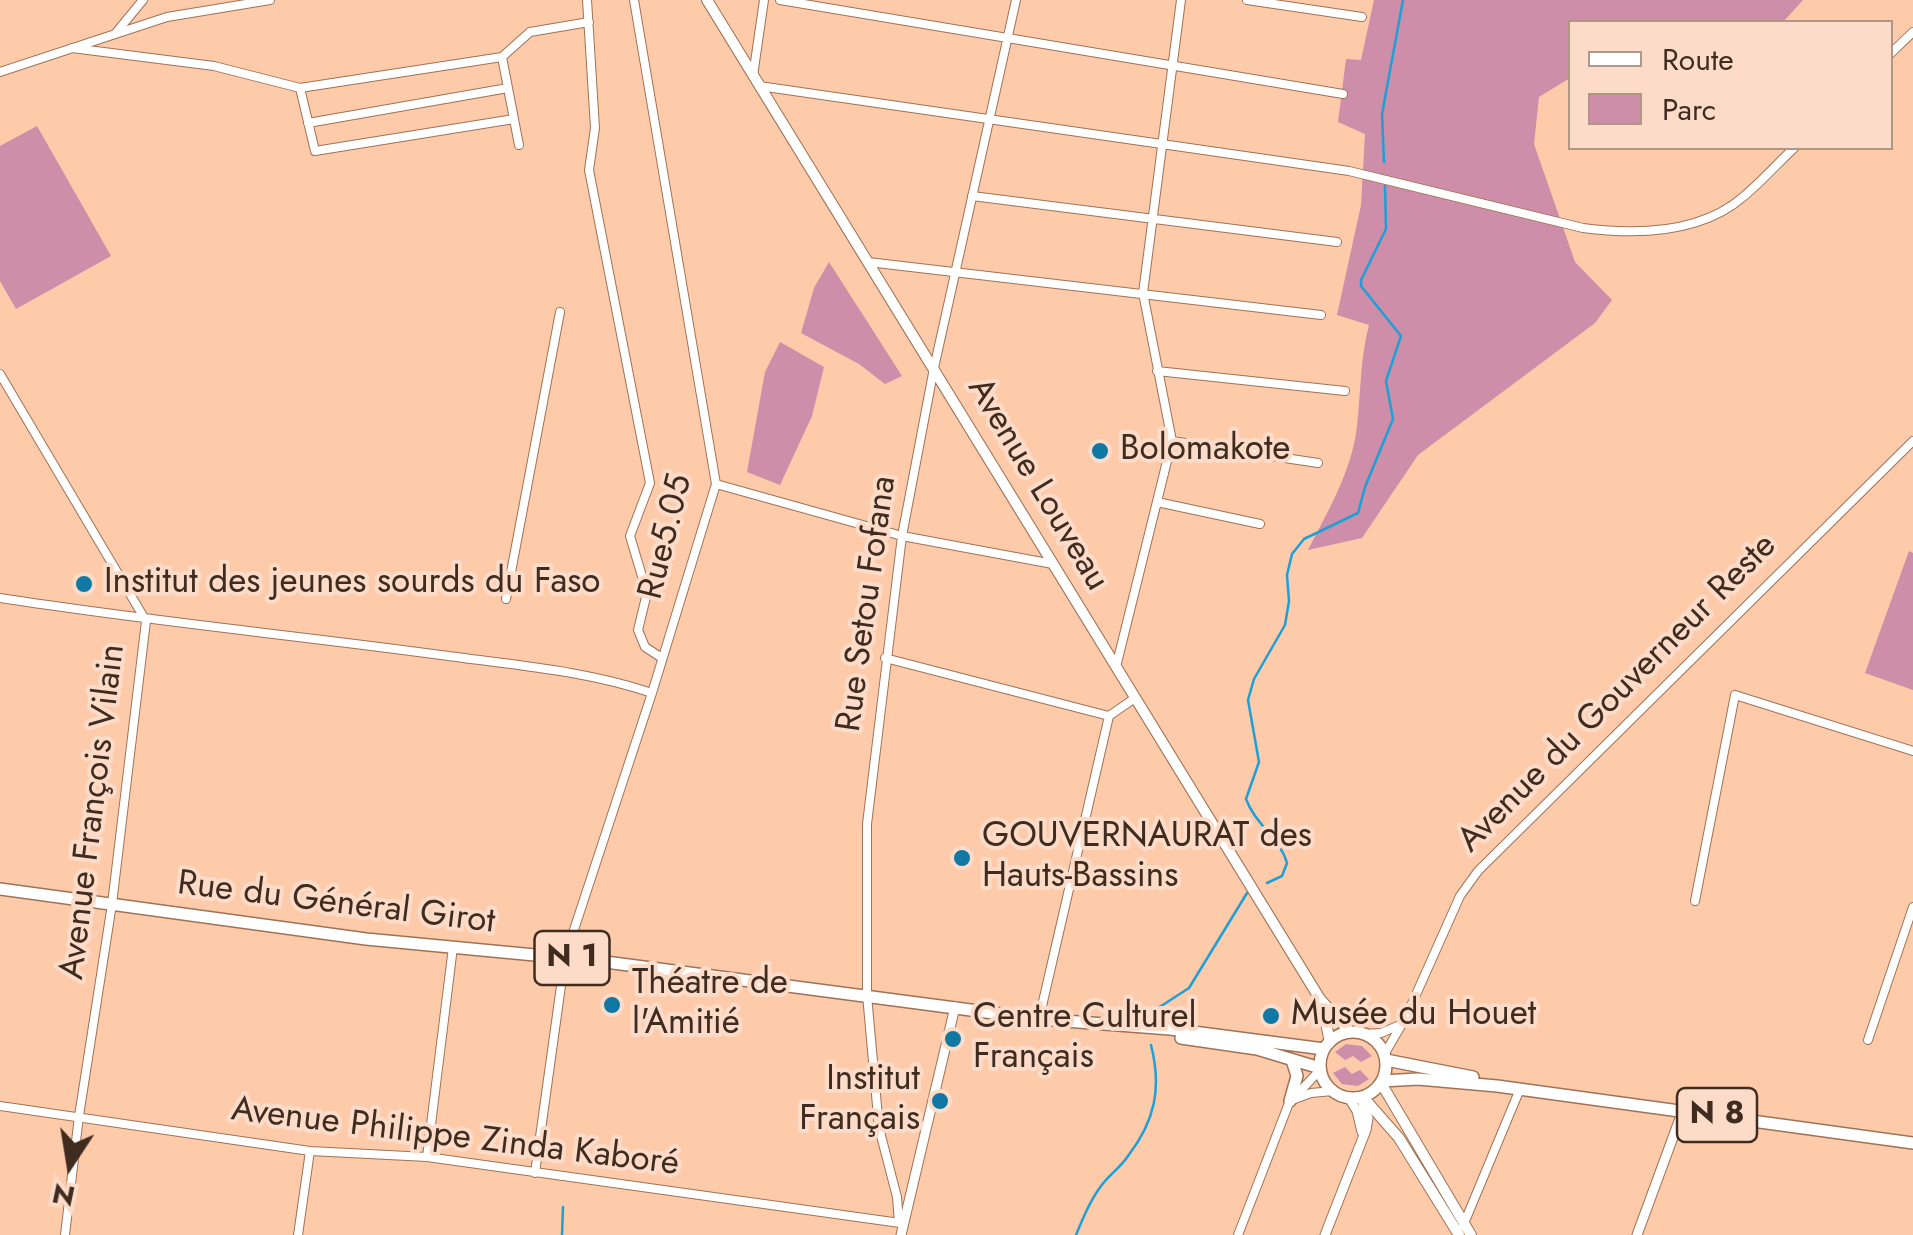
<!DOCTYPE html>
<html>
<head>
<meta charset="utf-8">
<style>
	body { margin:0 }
	#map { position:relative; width:1913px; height:1235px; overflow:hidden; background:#fdcaaa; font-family:Jost,sans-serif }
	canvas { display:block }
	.legend { position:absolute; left:1568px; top:20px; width:325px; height:130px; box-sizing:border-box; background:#fcdcc9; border:2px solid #b09685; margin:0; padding:12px 18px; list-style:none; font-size:30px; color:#3f2c1f }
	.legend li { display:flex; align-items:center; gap:20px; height:50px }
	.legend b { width:50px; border:2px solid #b09685 }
	.north { position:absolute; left:20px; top:1115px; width:100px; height:100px; -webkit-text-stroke:8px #fcdcc9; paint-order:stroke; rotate:192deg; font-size:28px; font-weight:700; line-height:40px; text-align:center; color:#3f2c1f }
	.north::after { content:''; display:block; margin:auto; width:35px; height:45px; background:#3f2c1f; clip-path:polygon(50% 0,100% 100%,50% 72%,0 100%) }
</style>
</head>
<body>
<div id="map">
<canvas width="1913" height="1235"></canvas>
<ul class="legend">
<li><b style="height:12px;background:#fff"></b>Route</li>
<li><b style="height:28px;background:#ce8da8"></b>Parc</li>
</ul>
<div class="north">N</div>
</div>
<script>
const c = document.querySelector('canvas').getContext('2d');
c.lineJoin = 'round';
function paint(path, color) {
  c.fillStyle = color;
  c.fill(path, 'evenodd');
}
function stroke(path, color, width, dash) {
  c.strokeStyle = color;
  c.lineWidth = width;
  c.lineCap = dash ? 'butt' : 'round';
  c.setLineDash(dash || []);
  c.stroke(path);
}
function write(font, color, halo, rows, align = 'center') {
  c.font = font + ' Jost,sans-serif';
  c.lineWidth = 8;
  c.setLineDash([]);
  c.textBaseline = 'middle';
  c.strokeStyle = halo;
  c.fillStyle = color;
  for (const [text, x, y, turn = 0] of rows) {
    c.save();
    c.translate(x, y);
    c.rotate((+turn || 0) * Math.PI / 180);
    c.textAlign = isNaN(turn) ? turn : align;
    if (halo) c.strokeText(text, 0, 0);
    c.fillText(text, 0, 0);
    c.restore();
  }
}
const green = new Path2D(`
	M1374 0H1803L1783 22H1570V78L1539 97 1534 144 1575 262 1612 300 1595 323 1418 455 1362 538 1308 550C1328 511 1352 471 1357 426 1361 391 1360 359 1369 325L1337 315 1361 205 1365 134 1338 122 1346 59 1361 60Z
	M37 126 111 256 16 309 0 281V146Z
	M829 262 902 376 885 384 859 364 801 333 814 288Z
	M780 342 824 367 812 416 780 485 747 472 765 372Z
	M1909 551 1913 553V690L1865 673Z
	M1346 1044 1362 1046 1372 1056 1361 1062 1353 1056 1345 1060 1335 1052Z
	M1345 1067 1352 1074 1360 1070 1369 1079 1358 1086 1342 1084 1333 1073Z`);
const stream = new Path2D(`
	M1384 162 1382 114 1403 0
	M1267 883 1282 876 1287 863C1280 838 1255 824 1246 799L1259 762 1248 700 1254 679 1285 625 1289 601 1287 575 1292 554 1304 539 1358 513 1365 487 1393 419 1386 381 1401 336 1361 286V280L1386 229 1385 186
	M1155 1010 1189 988 1247 893
	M562 1235 563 1207
	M1076 1235C1083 1218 1090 1201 1101 1186 1109 1175 1121 1167 1128 1156 1155 1121 1162 1088 1151 1045`);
const minor = new Path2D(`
	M587 0 595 128 589 170 650 483 630 536 647 593 638 630 645 647 662 658
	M780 0 1343 94
	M1247 0 1362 17
	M115 34 143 0
	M72 48 214 66 300 88 502 57 530 32 589 22
	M1890 54 1913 32
	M502 57 519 145
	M0 72 167 17 270 0
	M753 76 764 0
	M759 86 1349 171 1583 228C1637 235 1700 234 1743 197 1761 182 1777 164 1794 148
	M300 88 315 151 514 119
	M308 123 508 88
	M972 196 1337 242
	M868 262 1321 315
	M1157 371 1345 391
	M0 374 146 621 112 904 79 1116 65 1235
	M1172 441 1318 463
	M716 484 902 536 1053 564
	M1157 502 1260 524
	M0 598C147 621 294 635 441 655 512 665 584 670 652 693
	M506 599 560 312
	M885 658 1109 716
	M1116 667 1172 441 1143 293 1181 0
	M1695 901 1735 695 1913 751
	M1039 1019 1109 716 1135 698
	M1363 1034 1381 1033 1400 1025
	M1868 1040 1913 907
	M1384 1055 1406 1017 1460 896 1478 871 1913 441
	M1292 1100 1311 1093 1333 1091
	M0 1106 310 1151 427 1157 900 1223
	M427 1157 453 947
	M535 1173 565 957 652 693 716 484 634 0
	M899 1223 897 1197 879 1128 867 995V824L902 536 934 368 1016 0
	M1463 1226 1520 1089
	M298 1235 310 1151
	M1238 1235 1289 1103 1320 1070`);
const tertiary = new Path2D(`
	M1349 1098 1357 1111 1362 1132
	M901 1235 955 1007
	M1325 1235 1366 1130 1368 1118 1361 1097
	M1637 1235 1683 1110`);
const secondary = new Path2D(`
	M707 0 1320 999 1350 1032
	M1322 1005 1330 1042
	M1381 1083 1471 1235
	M1363 1097 1399 1138 1459 1235`);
const trunk = new Path2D(`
	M0 889 366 939 598 961 1039 1019 1170 1029 1324 1049
	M1320 1065a33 33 0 1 1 66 0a33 33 0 1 1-66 0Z
	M1181 1038 1257 1049 1320 1068
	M1386 1060 1473 1077
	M1382 1081 1418 1079 1497 1086 1913 1143
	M1290 1101 1297 1076 1292 1060`);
const markers = [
	[1100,451,10,"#1178a4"],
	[84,584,10,"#1178a4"],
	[962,858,10,"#1178a4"],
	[612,1005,10,"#1178a4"],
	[1271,1016,10,"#1178a4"],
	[953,1039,10,"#1178a4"],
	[940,1101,10,"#1178a4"]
];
const shields = [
	[572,958,75],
	[1717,1115,80]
];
const shieldNames = [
	["N 1",572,958],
	["N 8",1717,1115]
];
const poiNames = [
	["Bolomakote",1120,451],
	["Institut des jeunes sourds du Faso",104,584],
	["GOUVERNAURAT des",982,838],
	["Hauts-Bassins",982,878],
	["Théatre de",632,985],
	["l'Amitié",632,1025],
	["Musée du Houet",1291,1016],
	["Centre Culturel",973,1019],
	["Français",973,1059],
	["Institut",920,1081,"right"],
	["Français",920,1121,"right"]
];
const streetNames = [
	["Avenue Louveau",1037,485,59],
	["Rue5.05",667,537,-76],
	["Rue Setou Fofana",868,604,-82],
	["Avenue du Gouverneur Reste",1618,694,-45],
	["Avenue François Vilain",94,812,-83],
	["Rue du Général Girot",336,904,7],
	["Avenue Philippe Zinda Kaboré",455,1138,7]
];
paint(green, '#ce8da8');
stroke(stream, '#1da0d8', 2.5);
stroke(minor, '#a07255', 10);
stroke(tertiary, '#a07255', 11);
stroke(secondary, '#a07255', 12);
stroke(trunk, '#a07255', 14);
stroke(minor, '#fff', 8);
stroke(tertiary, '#fff', 9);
stroke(secondary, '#fff', 10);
stroke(trunk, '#fff', 11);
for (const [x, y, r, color] of markers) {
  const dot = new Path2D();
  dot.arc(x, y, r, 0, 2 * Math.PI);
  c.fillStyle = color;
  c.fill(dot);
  stroke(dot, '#fcdcc9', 4);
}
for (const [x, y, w] of shields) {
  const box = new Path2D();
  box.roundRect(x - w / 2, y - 27, w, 54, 8);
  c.fillStyle = '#fcdcc9';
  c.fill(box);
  stroke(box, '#3f2c1f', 2.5);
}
write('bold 32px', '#3f2c1f', null, shieldNames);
write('35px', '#3f2c1f', '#fcdcc9', poiNames, 'left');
write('35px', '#3f2c1f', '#fcdcc9', streetNames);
</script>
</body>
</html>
